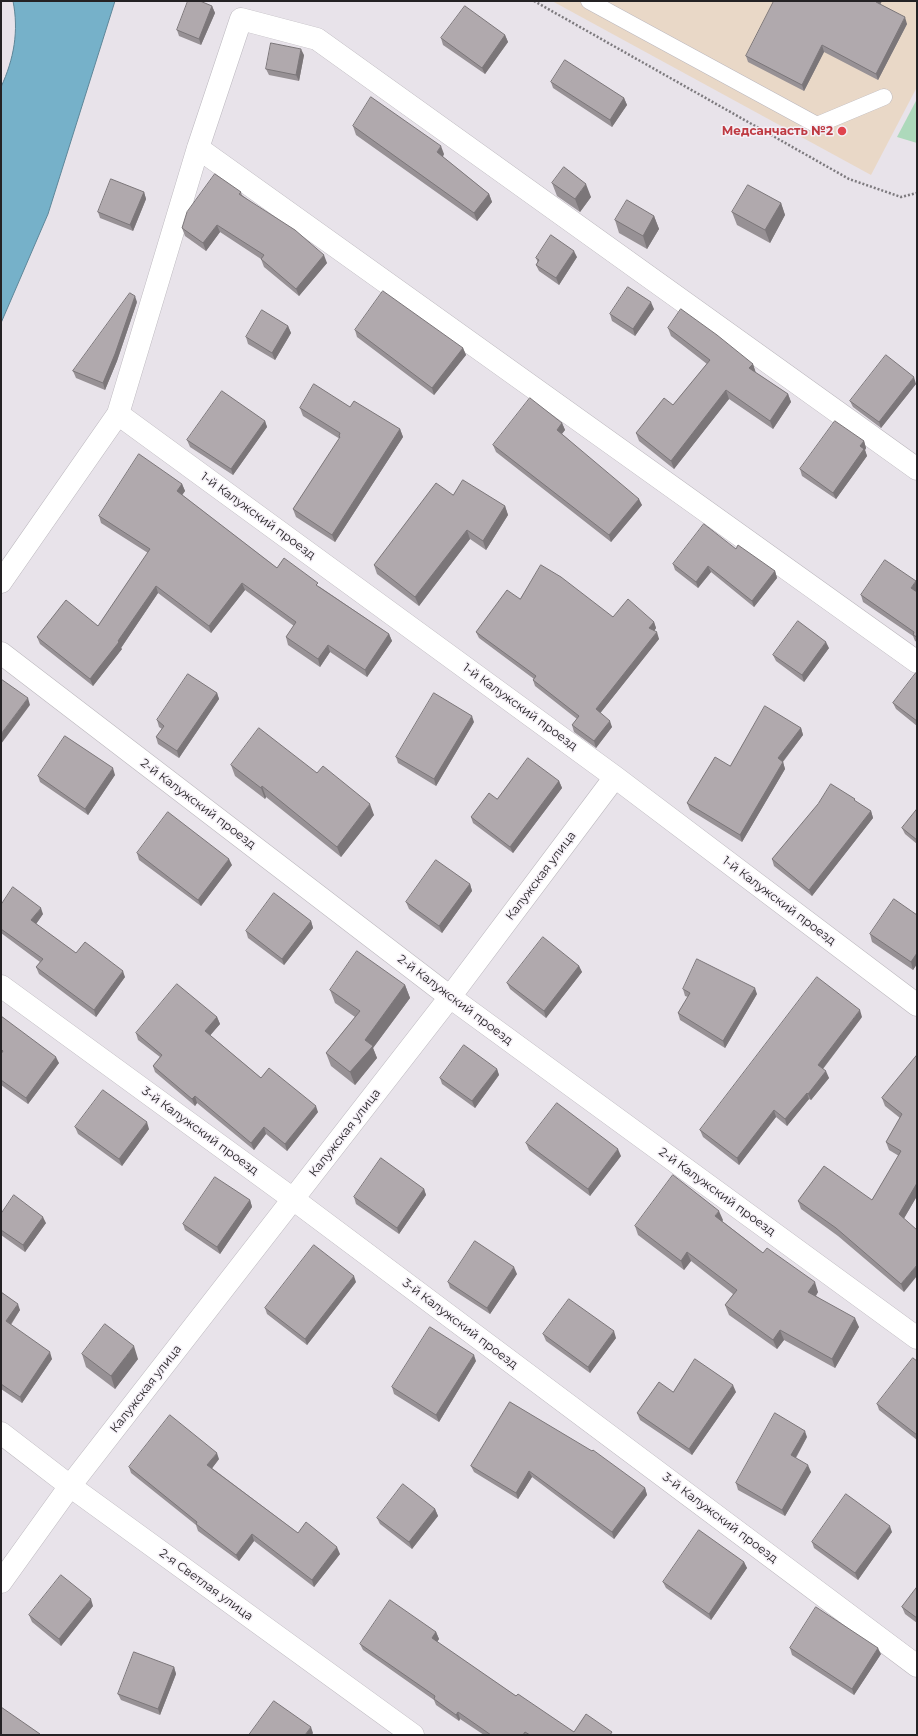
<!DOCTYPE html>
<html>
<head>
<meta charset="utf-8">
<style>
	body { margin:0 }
	#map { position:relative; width:918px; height:1736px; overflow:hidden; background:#e8e3ea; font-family:Montserrat,sans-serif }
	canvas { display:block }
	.frame { position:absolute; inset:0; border:2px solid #242224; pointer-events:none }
</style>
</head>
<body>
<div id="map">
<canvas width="918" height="1736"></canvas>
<div class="frame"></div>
</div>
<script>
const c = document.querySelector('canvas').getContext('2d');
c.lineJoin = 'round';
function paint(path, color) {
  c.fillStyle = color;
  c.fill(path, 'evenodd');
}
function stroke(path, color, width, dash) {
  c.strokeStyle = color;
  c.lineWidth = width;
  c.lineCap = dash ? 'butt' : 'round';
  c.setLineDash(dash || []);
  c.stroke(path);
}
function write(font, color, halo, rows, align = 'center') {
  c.font = font + ' Montserrat,sans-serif';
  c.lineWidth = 3;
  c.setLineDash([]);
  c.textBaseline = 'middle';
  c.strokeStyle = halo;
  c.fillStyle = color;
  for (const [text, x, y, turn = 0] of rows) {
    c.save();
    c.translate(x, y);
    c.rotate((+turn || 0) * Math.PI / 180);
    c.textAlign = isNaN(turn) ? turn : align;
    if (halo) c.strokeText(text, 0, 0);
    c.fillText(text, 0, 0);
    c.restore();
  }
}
const medical = new Path2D(`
	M552 1H917V87L871 175Z`);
const green = new Path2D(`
	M917 99V143L897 137Z`);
const water = new Path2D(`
	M13 1H115L48 214 1 323V87C14 59 19 31 13 1Z`);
const path = new Path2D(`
	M534 1 849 179 901 197 917 193`);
const lane = new Path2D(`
	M589 1 817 125 884 97`);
const street = new Path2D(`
	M198 148 917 662
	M118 414 615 777 917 1005
	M1 582 118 414 198 148 241 19 317 39 917 469
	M1 653 450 997 917 1338
	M1 986 293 1199 917 1666
	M1 1433 70 1486 413 1735
	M1 1582 70 1486 450 997 615 777`);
const wall = new Path2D(`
	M880 5 907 24 878 80 824 52 804 91 748 62 746 56Z
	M212 6 215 13 201 45 179 36 177 30Z
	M505 35 508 42 485 74 443 45 441 38Z
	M304 55 299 81 269 75 266 69Z
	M551 82 624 98 627 105 612 127 553 88Z
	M353 126 444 154 443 157 489 194 492 202 477 221 356 135Z
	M552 183 591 197 580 212 557 196Z
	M144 192 146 199 133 231 100 218 98 212Z
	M241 192 242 195 327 263 299 296 264 267 261 259 220 232 206 251 185 236 182 228Z
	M781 203 785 215 770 243 737 225 732 212Z
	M654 216 659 229 647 249 619 233 615 220Z
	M577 257 559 285 539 271 536 265 538 263 536 258Z
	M137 302 117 361 105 390 76 378 73 371Z
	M654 309 635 336 612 321 610 314Z
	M288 326 291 333 275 360 248 344 246 337Z
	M668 328 753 364 755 372 788 394 791 402 773 429 729 399 674 469 639 441 636 433 673 405 707 364 671 336Z
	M355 330 463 348 466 355 434 395 357 337Z
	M916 384 881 428 853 407 850 401Z
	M350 407 400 429 403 437 335 542 296 517 293 509 340 439 303 416 300 408Z
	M265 421 267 427 233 475 190 447 187 440Z
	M562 423 565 430 562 434 642 505 611 542 496 452 493 445Z
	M864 441 866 448 865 450 867 456 836 499 802 476 800 469Z
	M182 484 185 491 182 495 277 568 320 587 389 634 392 641 367 677 330 652 320 667 288 645 286 637 294 626 245 590 211 633 158 593 121 648 122 649 93 686 40 644 37 637 98 626 148 553 101 523 99 516Z
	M453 495 505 506 508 515 486 550 470 539 419 606 377 574 374 565Z
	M736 549 775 571 777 578 754 607 711 572 698 588 675 570 673 564Z
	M917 589 916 591 917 592V642L915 641 913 636 863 602 861 595Z
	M520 599 613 617 654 622 656 628 654 631 659 639 600 713 612 727 596 748 574 732 572 725 577 719 535 686 533 680 534 679 479 638 476 632Z
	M829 648 804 682 776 661 773 655Z
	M917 674V726L896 709 893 703Z
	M217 693 219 699 179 758 158 744 156 737 162 729 159 727 157 720Z
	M474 722 436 786 398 763 396 757Z
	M801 728 803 735 783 762 785 769 742 842 690 810 687 803 730 766Z
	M231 765 317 773 374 815 341 857 266 797 265 799 235 776Z
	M115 775 88 815 40 782 38 776Z
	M559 781 562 788 513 853 473 823 471 817 497 799Z
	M856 802 871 811 873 818 812 896 774 866 772 859Z
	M917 809V844L905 834 902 828Z
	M137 853 232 865 201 906 139 860Z
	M470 884 472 891 442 933 409 909 406 902Z
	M1 905 43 914 36 924 76 953 125 977 96 1017 39 974 36 967 40 962 1 933Z
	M917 915V964L913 970 872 942 870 934Z
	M311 921 313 928 284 965 248 938 246 931Z
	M579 966 582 972 546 1018 510 989 507 983Z
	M405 985 410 998 373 1048 377 1058 355 1085 331 1066 326 1053 355 1017 335 1003 330 990Z
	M683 989 757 994 725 1048 680 1020 678 1013 688 997 685 996Z
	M1 1016 59 1063 28 1104 1 1085Z
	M217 1017 220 1024 210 1035 261 1078 318 1112 287 1151 266 1134 254 1150 197 1103 195 1106 155 1072 153 1066 160 1057 138 1040 136 1033Z
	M862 1017 823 1069 829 1078 811 1100 809 1099 787 1126 776 1117 739 1165 703 1137 700 1130Z
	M917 1055V1196L904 1218V1292L838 1236 801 1209 798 1201 872 1200 899 1156 889 1150 886 1142 900 1118 885 1106 882 1098Z
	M497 1069 499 1075 475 1108 442 1084 440 1078Z
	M75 1127 149 1129 122 1166 78 1134Z
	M526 1143 621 1156 590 1196 529 1150Z
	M424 1189 426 1195 399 1234 356 1204 354 1197Z
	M250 1200 252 1207 220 1254 185 1230 183 1224Z
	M1 1214 46 1223 25 1252 1 1235Z
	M723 1220 722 1221 763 1253 818 1292 816 1296 859 1327 835 1368 784 1340 777 1349 729 1315 725 1305 733 1294 691 1261 684 1270 638 1235 635 1226Z
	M517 1274 490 1314 450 1288 448 1282Z
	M356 1282 307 1345 267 1314 265 1308Z
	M1 1292 20 1310 11 1325 52 1359 22 1403 1 1389Z
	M543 1334 616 1338 590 1373 546 1341Z
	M82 1354 138 1359 115 1389 86 1367Z
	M476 1361 439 1422 394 1394 392 1387Z
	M917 1361V1440L879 1410 877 1404Z
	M673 1392H736L692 1455 640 1420 637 1413Z
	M510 1402 645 1488 647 1495 614 1539 532 1477 518 1499 474 1472 471 1466Z
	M807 1437 796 1458 811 1472 785 1516 738 1490 736 1483Z
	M219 1459 212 1468 298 1533 340 1554 314 1587 254 1541 239 1561 198 1531 196 1525 131 1473 129 1467Z
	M435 1509 438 1516 412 1549 380 1524 377 1518Z
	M892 1532 858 1580 814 1548 812 1542Z
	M744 1562 747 1568 711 1620 666 1588 663 1582Z
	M917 1587V1623L905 1614 902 1607Z
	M93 1606 61 1646 32 1622 29 1615Z
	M436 1632 439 1639 437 1642 516 1696 574 1732 613 1735H484L460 1719 459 1721 436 1705 434 1700 363 1650 360 1644Z
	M790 1648 881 1654 854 1695 792 1655Z
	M174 1667 176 1674 160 1715 121 1700 118 1694Z`);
const shadedWall = new Path2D(`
	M876 1H882L878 9 876 2Z
	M212 6 215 13 201 45 199 39Z
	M905 17 907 24 878 80 876 74Z
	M505 35 508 42 485 74 482 68Z
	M822 45 824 52 804 91 802 85Z
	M301 49 304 55 299 81 296 75Z
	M624 98 627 105 612 127 610 120Z
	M441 146 444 154 440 160 437 152Z
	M586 184 591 197 580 212 575 199Z
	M144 192 146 199 133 231 130 225Z
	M489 194 492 202 477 221 474 213Z
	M781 203 785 215 770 243 765 230Z
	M654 216 659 229 647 249 643 236Z
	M217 225 220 232 206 251 203 243Z
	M574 251 577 257 559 285 556 278Z
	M324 255 327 263 299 296 296 289Z
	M135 296 137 302 117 361 105 390 103 383Z
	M651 302 654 309 635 336 633 329Z
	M288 326 291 333 275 360 272 353Z
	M463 348 466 355 434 395 432 388Z
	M753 364 756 373 749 368Z
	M914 377 916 384 881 428 879 422Z
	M726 390 729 399 674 469 671 461Z
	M788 394 791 402 773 429 770 421Z
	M265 421 267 427 233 475 231 469Z
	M562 423 565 430 559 437 557 430Z
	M400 429 403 437 335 542 332 535Z
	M864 441 866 448 865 450 867 456 836 499 833 493 860 446Z
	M182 484 185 491 180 498 177 491Z
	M639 499 642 505 611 542 609 535Z
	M505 506 508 515 486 550 483 541Z
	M467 530 470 539 419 606 415 597Z
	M708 566 711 572 698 588 696 582Z
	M775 571 777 578 754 607 752 601Z
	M916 581 917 583V589L913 595 911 588Z
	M242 583 245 590 211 633 209 626Z
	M156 586 158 593 121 648 122 649 93 686 90 679 118 641Z
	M654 622 656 628 652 635 649 628Z
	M657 632 659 639 598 716 596 709Z
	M389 634 392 641 367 677 365 670Z
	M826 642 829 648 804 682 802 675Z
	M328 645 330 652 320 667 318 659Z
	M217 693 219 699 179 758 177 751Z
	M28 698 30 705 1 744V734Z
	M472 716 474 722 436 786 434 779Z
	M610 721 612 727 596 748 594 741Z
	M801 728 803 735 780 765 778 758Z
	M783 762 785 769 742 842 740 835Z
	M113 768 115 775 88 815 85 809Z
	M559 781 562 788 513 853 510 847Z
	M262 786 266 797 265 799 261 788Z
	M370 804 374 815 341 857 337 847Z
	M871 811 873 818 812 896 809 890Z
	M229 859 232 865 201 906 198 900Z
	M470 884 472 891 442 933 439 926Z
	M41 908 43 914 34 927 31 920Z
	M311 921 313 928 284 965 282 959Z
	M917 953V964L913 970 911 962Z
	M579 966 582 972 546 1018 544 1011Z
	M123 971 125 977 96 1017 94 1010Z
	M405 985 410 998 373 1048 377 1058 355 1085 350 1072 365 1040Z
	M755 988 757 994 725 1048 723 1041Z
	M860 1010 862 1017 821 1071 818 1065Z
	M217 1017 220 1024 208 1038 205 1031Z
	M56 1057 59 1063 28 1104 26 1098Z
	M497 1069 499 1075 475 1108 472 1101Z
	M826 1071 829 1078 811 1100 808 1094Z
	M807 1093 809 1099 787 1126 785 1119Z
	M195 1096 197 1103 195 1106 192 1099Z
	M316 1106 318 1112 287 1151 285 1144Z
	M774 1110 776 1117 739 1165 737 1158Z
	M147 1122 149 1129 122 1166 119 1159Z
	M264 1127 266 1134 254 1150 251 1143Z
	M618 1149 621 1156 590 1196 588 1189Z
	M917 1183V1196L902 1222 899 1214Z
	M424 1189 426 1195 399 1234 397 1228Z
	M250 1200 252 1207 220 1254 217 1247Z
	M719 1211 723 1220 719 1226 715 1216Z
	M43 1217 46 1223 25 1252 23 1245Z
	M687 1252 691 1261 684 1270 681 1261Z
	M917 1265V1276L904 1292 901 1284Z
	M514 1267 517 1274 490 1314 487 1308Z
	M354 1276 356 1282 307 1345 305 1339Z
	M815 1282 818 1292 812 1301 808 1292Z
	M18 1304 20 1310 8 1328 6 1321Z
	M855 1318 859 1327 835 1368 832 1359Z
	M780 1330 784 1340 777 1349 773 1340Z
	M614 1331 616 1338 590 1373 588 1367Z
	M134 1346 138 1359 115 1389 111 1376Z
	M50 1352 52 1359 22 1403 20 1397Z
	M474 1355 476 1361 439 1422 436 1415Z
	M733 1385 736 1392 692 1455 689 1449Z
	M805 1431 807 1437 793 1462 791 1455Z
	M217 1453 219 1459 210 1471 207 1465Z
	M808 1465 811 1472 785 1516 782 1510Z
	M529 1471 532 1477 518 1499 516 1493Z
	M645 1488 647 1495 614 1539 612 1532Z
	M435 1509 438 1516 412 1549 409 1542Z
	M890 1526 892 1532 858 1580 855 1573Z
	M252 1534 254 1541 239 1561 236 1555Z
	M337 1547 340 1554 314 1587 312 1580Z
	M744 1562 747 1568 711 1620 709 1614Z
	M91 1599 93 1606 61 1646 59 1639Z
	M436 1632 439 1639 435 1645 432 1638Z
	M878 1648 881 1654 854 1695 852 1689Z
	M174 1667 176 1674 160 1715 158 1709Z
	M458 1712 460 1719 459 1721 456 1715Z
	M311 1727 313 1733 312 1735H305Z`);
const building = new Path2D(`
	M188 1H200L212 6 199 39 177 30Z
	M774 1H876V2L905 17 876 74 822 45 802 85 746 56Z
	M465 6 505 35 482 68 441 38Z
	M271 43 301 49 296 75 266 69Z
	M565 60 624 98 610 120 551 82Z
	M371 97 441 146 437 152 489 194 474 213 353 126Z
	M564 167 586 184 575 199 552 183Z
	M215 174 241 192 239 194 295 230 324 255 296 289 261 259 264 255 217 225 203 243 182 228 187 212Z
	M111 179 144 192 130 225 98 212Z
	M748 185 781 203 765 230 732 212Z
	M627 200 654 216 643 236 615 220Z
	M551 235 574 251 556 278 536 265 539 260 536 258Z
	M628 287 651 302 633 329 610 314Z
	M383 291 463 348 432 388 355 330Z
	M130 293 135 296 115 354 103 383 73 371Z
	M681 309 717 335 753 364 749 368 788 394 770 421 726 390 671 461 636 433 664 398 673 405 710 360 668 328Z
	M262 310 288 326 272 353 246 337Z
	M886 355 914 377 879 422 850 401Z
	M314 384 350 407 354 401 400 429 332 535 293 509 340 437 339 436 340 433 300 408Z
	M222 391 265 421 231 469 187 440Z
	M530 398 562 423 557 430 639 499 609 535 493 445Z
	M835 421 864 441 860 446 864 449 833 493 800 469Z
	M139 454 182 484 177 491 277 568 284 558 318 583 316 585 389 634 365 670 328 645 318 659 286 637 296 622 242 583 209 626 156 586 118 641 119 642 90 679 37 637 66 600 98 626 150 549 99 516Z
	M463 480 505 506 483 541 467 530 415 597 374 565 436 483 453 495Z
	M704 524 736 549 738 545 775 571 752 601 708 566 696 582 673 564Z
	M885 560 916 581 911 588 917 592V637L913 635 914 632 861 595Z
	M541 565 561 577 613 617 628 599 654 622 649 628 657 632 596 709 610 721 594 741 572 725 579 716 533 680 536 676 476 632 507 590 520 599Z
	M798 621 826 642 802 675 773 655Z
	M916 673 917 674V721L893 703Z
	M188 674 217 693 177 751 156 737 164 726 157 720Z
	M1 679 28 698 1 734Z
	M434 693 472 716 434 779 396 757Z
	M765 706 801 728 778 758 783 762 740 835 687 803 715 757 730 766Z
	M259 728 317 773 323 766 370 804 337 847 262 786 261 788 231 765Z
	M65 736 113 768 85 809 38 776Z
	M528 758 559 781 510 847 471 817 489 793 497 799Z
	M831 784 855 799 854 800 871 811 809 890 772 859 818 804Z
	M917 809V840L902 828Z
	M168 812 229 859 198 900 137 853Z
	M436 860 470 884 439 926 406 902Z
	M13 887 41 908 31 920 76 953 85 942 123 971 94 1010 36 967 43 959 1 929V905Z
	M274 893 311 921 282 959 246 931Z
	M894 899 917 915V953L911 962 870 934Z
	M543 937 579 966 544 1011 507 983Z
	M357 951 405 985 365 1040 373 1046 350 1072 326 1053 360 1011 330 990Z
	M697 959 755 988 723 1041 678 1013 690 993 683 989Z
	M817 977 860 1010 818 1065 826 1071 808 1094 807 1093 785 1119 774 1110 737 1158 700 1130Z
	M177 984 217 1017 205 1031 261 1078 269 1068 316 1106 285 1144 264 1127 251 1143 195 1096 192 1099 153 1066 162 1055 136 1033Z
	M1 1016 56 1057 26 1098 1 1080V1054L3 1051 1 1049Z
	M464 1045 497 1069 472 1101 440 1078Z
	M917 1055V1183L899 1214 917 1230V1265L901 1284 836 1228 798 1201 824 1166 872 1200 901 1151 886 1142 902 1114 882 1098Z
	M103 1090 147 1122 119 1159 75 1127Z
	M557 1103 618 1149 588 1189 526 1143Z
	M381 1158 424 1189 397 1228 354 1197Z
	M673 1175 719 1211 715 1216 763 1253 767 1248 815 1282 808 1292 855 1318 832 1359 780 1330 773 1340 725 1305 737 1290 687 1252 681 1261 635 1226Z
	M215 1177 250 1200 217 1247 183 1224Z
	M14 1195 43 1217 23 1245 1 1230V1214Z
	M475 1241 514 1267 487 1308 448 1282Z
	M314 1245 354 1276 305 1339 265 1308Z
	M1 1292 18 1304 6 1321 50 1352 20 1397 1 1384Z
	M569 1299 614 1331 588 1367 543 1334Z
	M105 1324 134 1346 111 1376 82 1354Z
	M430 1327 474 1355 436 1415 392 1387Z
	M913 1358 917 1361V1435L877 1404Z
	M695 1359 733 1385 689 1449 637 1413 659 1382 673 1392Z
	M510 1402 592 1451 593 1450 645 1488 612 1532 529 1471 516 1493 471 1466Z
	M775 1413 805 1431 791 1455 808 1465 782 1510 736 1483Z
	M170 1415 217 1453 207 1465 298 1533 306 1522 337 1547 312 1580 252 1534 236 1555 196 1524 197 1522 129 1467Z
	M403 1484 435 1509 409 1542 377 1518Z
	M846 1494 890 1526 855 1573 812 1542Z
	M699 1530 744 1562 709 1614 663 1582Z
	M61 1575 91 1599 59 1639 29 1615Z
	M917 1587V1618L902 1607Z
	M390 1600 436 1632 432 1638 516 1696 518 1694 574 1732 586 1714 612 1732 610 1735H530L525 1732 523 1735H491L458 1712 456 1715 434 1699 435 1696 360 1644Z
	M816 1607 878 1648 852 1689 790 1648Z
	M134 1652 174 1667 158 1709 118 1694Z
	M274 1701 311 1727 305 1735H249Z
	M1 1707 40 1734V1735H1Z`);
const markers = [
	[842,131,5,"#e0444e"]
];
const healthNames = [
	["Медсанчасть №2",833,131]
];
const streetNames = [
	["1-й Калужский проезд",258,516,36],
	["1-й Калужский проезд",520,707,36],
	["2-й Калужский проезд",198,804,37],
	["Калужская улица",541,876,-53],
	["1-й Калужский проезд",779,901,37],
	["2-й Калужский проезд",455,1000,37],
	["3-й Калужский проезд",200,1131,36],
	["Калужская улица",345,1133,-52],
	["2-й Калужский проезд",717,1192,36],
	["3-й Калужский проезд",460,1324,37],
	["Калужская улица",146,1389,-52],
	["3-й Калужский проезд",720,1518,37],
	["2-я Светлая улица",206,1585,36]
];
paint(medical, '#e9d8c7');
paint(green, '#add9bb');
paint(water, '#76b1c9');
stroke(water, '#5d8698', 1);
stroke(lane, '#bbb7bd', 17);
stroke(street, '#bbb7bd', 23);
stroke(path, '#7d7a7e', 2.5, [2, 2]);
stroke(lane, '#fff', 16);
stroke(street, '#fff', 22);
paint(wall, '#979195');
paint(shadedWall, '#7b7679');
paint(building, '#b0a9ad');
stroke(building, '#7b7679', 1);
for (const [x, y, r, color] of markers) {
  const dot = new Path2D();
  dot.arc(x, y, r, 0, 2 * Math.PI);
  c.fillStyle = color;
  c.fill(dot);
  stroke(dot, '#f5f0f7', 1.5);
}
write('bold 12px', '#be3a42', '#f5f0f7', healthNames, 'right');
write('12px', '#242224', '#f5f0f7', streetNames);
</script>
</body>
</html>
